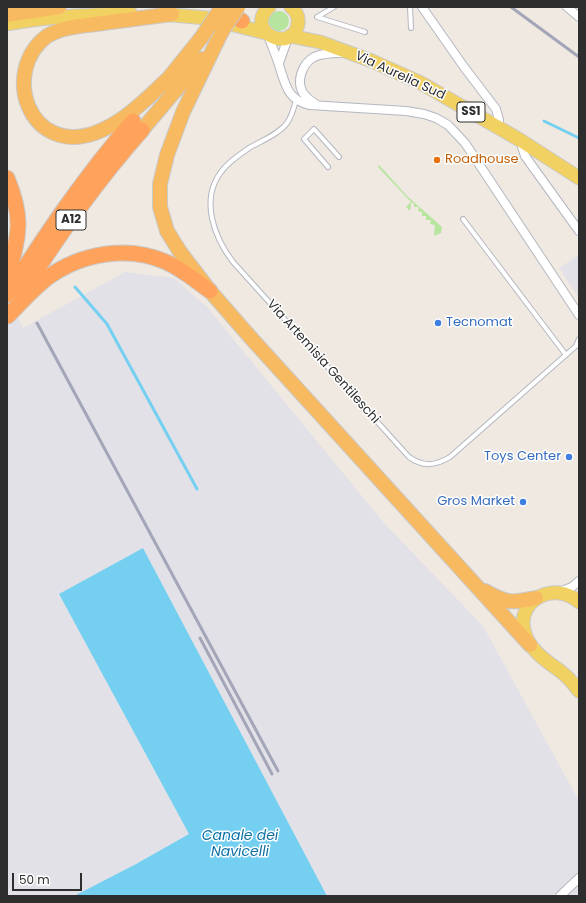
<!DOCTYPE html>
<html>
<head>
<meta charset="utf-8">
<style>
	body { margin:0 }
	#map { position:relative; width:586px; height:903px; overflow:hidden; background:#efe9e1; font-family:Poppins,sans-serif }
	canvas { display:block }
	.frame { position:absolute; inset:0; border:8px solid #2e2e2e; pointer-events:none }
	.scale { position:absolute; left:12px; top:873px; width:70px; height:18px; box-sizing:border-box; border:2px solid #2e2e2e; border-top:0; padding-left:5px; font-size:12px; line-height:14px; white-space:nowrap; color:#2e2e2e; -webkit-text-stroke:3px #fff; paint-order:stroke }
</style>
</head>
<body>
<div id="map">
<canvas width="586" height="903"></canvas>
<div class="frame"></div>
<div class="scale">50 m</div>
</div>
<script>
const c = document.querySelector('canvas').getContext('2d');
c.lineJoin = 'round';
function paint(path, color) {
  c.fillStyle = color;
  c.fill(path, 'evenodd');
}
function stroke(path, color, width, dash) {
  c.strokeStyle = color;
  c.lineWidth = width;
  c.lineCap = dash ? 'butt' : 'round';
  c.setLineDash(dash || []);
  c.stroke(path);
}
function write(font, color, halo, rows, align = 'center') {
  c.font = font + ' Poppins,sans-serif';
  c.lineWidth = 3;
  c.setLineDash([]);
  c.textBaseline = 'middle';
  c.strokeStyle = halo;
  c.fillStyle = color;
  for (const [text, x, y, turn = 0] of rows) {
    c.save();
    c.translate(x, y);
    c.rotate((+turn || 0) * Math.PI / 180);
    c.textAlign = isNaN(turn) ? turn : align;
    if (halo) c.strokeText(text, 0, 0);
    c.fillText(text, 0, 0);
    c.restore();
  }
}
const industrial = new Path2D(`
	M579 255V298L559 268Z
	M125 272 174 278 207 307 384 523 483 626 579 801V896H327L143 548 59 594 189 834 136 864 74 896H7V297L23 328Z`);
const green = new Path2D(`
	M269 21a10 10 0 1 1 20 0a10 10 0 1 1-20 0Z
	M379 165 407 196 442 227 441 233 434 236 435 225 430 224 431 220H426V216H422V212L418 211 419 207H414V203H411L410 211 406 207 411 202 379 168 378 166Z`);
const water = new Path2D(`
	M143 548 327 896H74L136 864 189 834 59 594Z`);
const stream = new Path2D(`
	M544 121 579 138
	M75 287 107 324 197 489`);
const service = new Path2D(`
	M334 7 317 17 365 32
	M410 7 411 28
	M296 100C294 108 292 116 287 123 279 134 261 141 249 148 239 155 228 162 221 172 200 200 214 237 233 262L409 457C423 467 435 466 450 457L576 346 579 339
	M328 167 304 139 314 129 339 157
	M463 219 566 355`);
const minor = new Path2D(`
	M422 7 464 67 496 109 499 120V129
	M567 7 579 17
	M268 35C271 44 275 53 278 62 285 82 286 100 310 105L406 111 424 114 436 118 448 125 465 143 579 315
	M279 63 288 38
	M317 105C312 102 307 98 303 93 296 81 302 64 314 57 322 53 333 53 342 53
	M520 140 525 156 579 231
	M559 592 572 587 579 581
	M560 896 579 878`);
const primary = new Path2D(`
	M269 7C243 32 293 55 298 24 299 17 296 11 291 7
	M162 14 207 18 266 33
	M7 24C47 16 90 15 131 14
	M290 36 320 42 372 61 421 83 520 140 579 178
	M579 602C552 578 510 604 527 639 534 653 548 662 560 671 567 676 573 683 579 691`);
const trunk = new Path2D(`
	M7 15 59 7
	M222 31 183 112 167 155 160 184V207L167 231 180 252 210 291 251 338 530 645
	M170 77C147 98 125 122 95 133 29 156 0 72 47 36 64 26 84 26 103 23 126 20 149 17 172 14
	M164 84 201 38
	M142 130 202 59
	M485 591C508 604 512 603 536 598`);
const motorway = new Path2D(`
	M220 10 242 21
	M7 178C25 221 18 237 7 280
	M7 295C46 234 85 176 133 121
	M21 295C57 237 97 181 142 130
	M8 316C20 303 33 289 47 278 81 253 128 245 166 262 182 269 196 281 210 291`);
const rail = new Path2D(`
	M511 7 579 57
	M37 323 278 771
	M200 638 272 774`);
const trunkBridge = new Path2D(`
	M222 31 238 7
	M201 38 222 7`);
const markers = [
	[437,160,4,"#e8710a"],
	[438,323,4,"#3f7fe0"],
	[569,457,4,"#3f7fe0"],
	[523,502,4,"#3f7fe0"]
];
const shields = [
	[471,112,28],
	[71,220,30]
];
const shieldNames = [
	["SS1",471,112],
	["A12",71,220]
];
const streetNames = [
	["Via Aurelia Sud",400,76,25],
	["Via Artemisia Gentileschi",323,362,48]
];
const foodNames = [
	["Roadhouse",445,160]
];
const shopNames = [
	["Tecnomat",446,323,"left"],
	["Toys Center",561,457],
	["Gros Market",515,502]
];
const waterNames = [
	["Canale dei",240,836],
	["Navicelli",240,852]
];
paint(industrial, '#e3e1e8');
paint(green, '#b6e59e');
paint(water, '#75cff0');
stroke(stream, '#75cff0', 3);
stroke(service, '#b4b7c1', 6);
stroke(minor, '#b4b7c1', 10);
stroke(primary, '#c9c9c9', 15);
stroke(trunk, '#c9c9c9', 16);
stroke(motorway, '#c9c9c9', 17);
stroke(service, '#fff', 4);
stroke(minor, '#fff', 8);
stroke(primary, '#f2d163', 13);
stroke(trunk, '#f8ba60', 14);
stroke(motorway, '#ffa35c', 15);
stroke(rail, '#a3a6b8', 3);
stroke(trunkBridge, '#c9c9c9', 16, []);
stroke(trunkBridge, '#f8ba60', 14);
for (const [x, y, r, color] of markers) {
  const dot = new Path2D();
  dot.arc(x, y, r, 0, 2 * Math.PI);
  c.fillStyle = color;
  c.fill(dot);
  stroke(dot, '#fff', 1.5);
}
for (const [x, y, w] of shields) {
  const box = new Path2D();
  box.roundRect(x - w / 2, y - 10, w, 20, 3);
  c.fillStyle = '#fff';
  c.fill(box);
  stroke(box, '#2e2e2e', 1);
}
write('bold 12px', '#2e2e2e', null, shieldNames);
write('13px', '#2e2e2e', '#fff', streetNames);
write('13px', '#c56008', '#fff', foodNames, 'left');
write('13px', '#366cbe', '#fff', shopNames, 'right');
write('italic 14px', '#0d6fa3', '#fff', waterNames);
</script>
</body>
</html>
